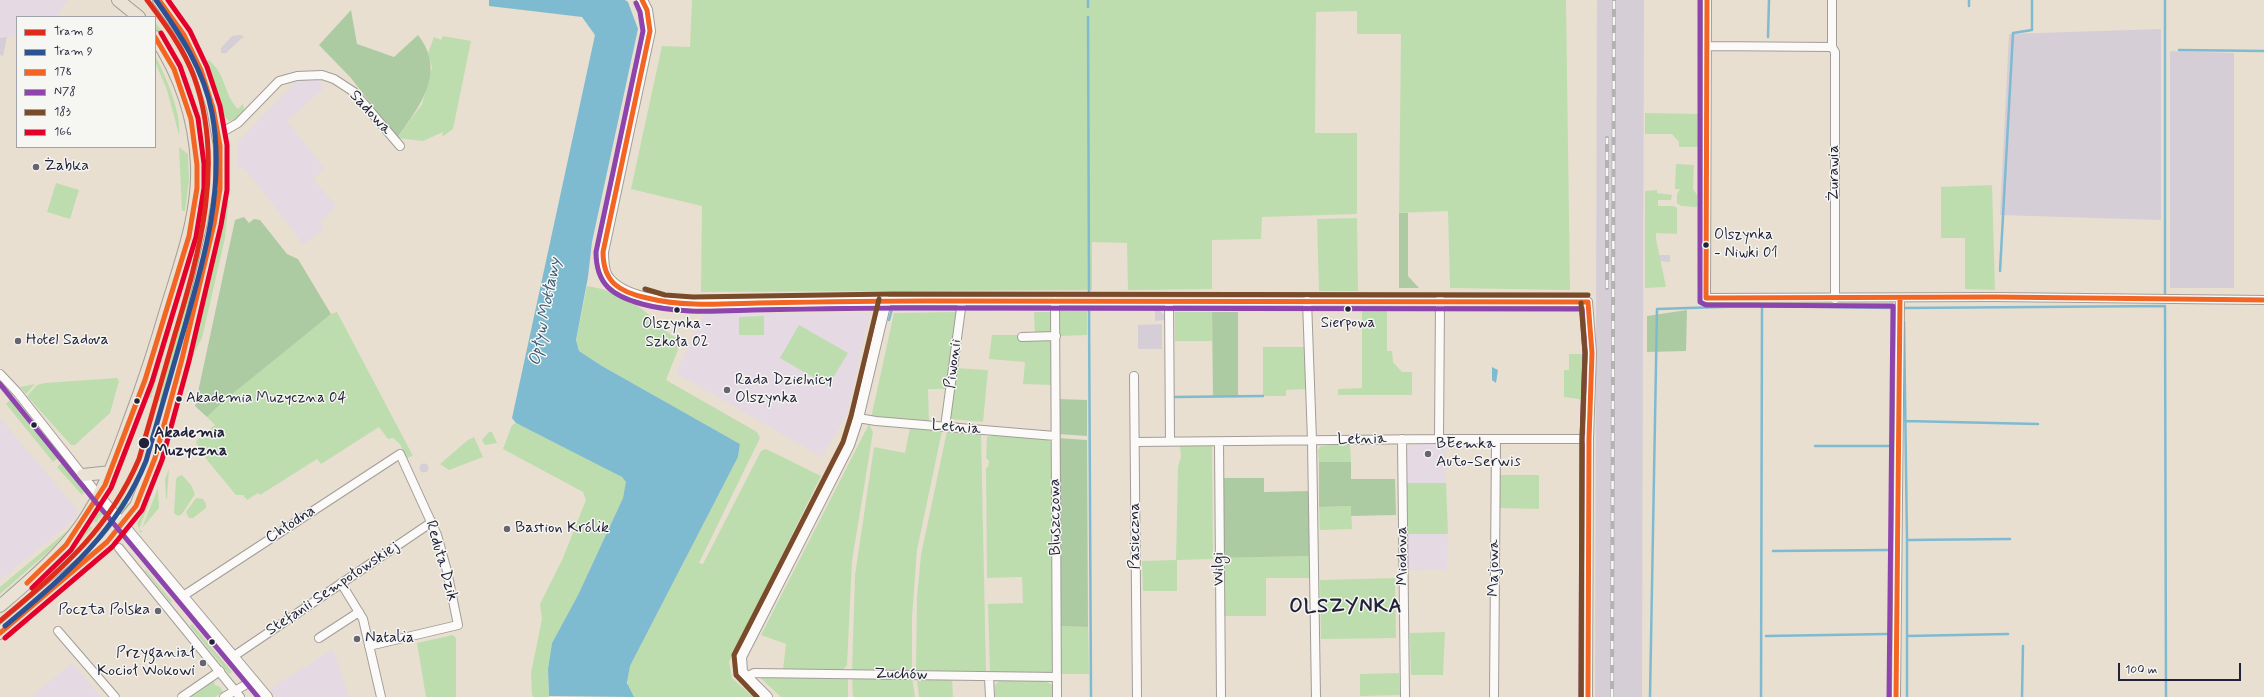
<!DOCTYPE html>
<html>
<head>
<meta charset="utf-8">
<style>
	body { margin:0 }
	#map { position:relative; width:2264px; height:697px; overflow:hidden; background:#e8dfd1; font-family:Mynerve,sans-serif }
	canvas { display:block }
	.legend { position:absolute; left:16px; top:16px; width:140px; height:132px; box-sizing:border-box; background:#f6f6f2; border:1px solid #a1a1a9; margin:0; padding:5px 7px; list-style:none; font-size:12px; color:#22223b }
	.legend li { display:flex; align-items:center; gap:8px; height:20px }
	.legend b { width:20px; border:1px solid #a1a1a9 }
	.scale { position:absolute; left:2118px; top:663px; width:123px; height:18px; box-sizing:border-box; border:2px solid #22223b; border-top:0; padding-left:5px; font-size:12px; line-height:14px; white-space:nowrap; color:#22223b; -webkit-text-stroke:3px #f6f6f2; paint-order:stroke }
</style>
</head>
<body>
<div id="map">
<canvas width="2264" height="697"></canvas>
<ul class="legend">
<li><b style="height:5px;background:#dd2b1c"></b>Tram 8</li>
<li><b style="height:5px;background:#2c5294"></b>Tram 9</li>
<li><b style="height:5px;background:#f26522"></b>178</li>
<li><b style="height:5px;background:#8e44ad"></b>N78</li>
<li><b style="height:5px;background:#7a4b2a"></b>183</li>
<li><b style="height:5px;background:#e4002b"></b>166</li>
</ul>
<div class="scale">100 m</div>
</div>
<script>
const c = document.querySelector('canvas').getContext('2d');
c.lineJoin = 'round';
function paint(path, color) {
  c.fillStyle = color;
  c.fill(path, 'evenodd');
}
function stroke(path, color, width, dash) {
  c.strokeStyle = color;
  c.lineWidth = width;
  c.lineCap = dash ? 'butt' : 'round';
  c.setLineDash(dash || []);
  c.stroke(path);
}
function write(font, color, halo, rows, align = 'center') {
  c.font = font + ' Mynerve,sans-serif';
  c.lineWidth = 3;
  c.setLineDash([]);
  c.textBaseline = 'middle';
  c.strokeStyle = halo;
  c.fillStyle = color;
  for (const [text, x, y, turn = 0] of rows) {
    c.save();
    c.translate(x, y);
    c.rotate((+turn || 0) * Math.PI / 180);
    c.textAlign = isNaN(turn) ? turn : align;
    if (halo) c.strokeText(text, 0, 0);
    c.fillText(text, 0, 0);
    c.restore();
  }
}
const built = new Path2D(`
	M0 0H68L57 17H17V36L0 38Z
	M320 79 323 89 287 121 324 168 313 180 336 205 320 223 324 228 303 245 287 222 243 167 238 170V142L296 81Z
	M704 313H870L847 414 822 457 676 373Z
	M0 418 77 509V517L0 580Z
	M1445 443 1446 483H1407V450L1410 445Z
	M1408 534H1448L1447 569 1408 570Z
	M333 649 349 697H275L270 689Z
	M72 663 101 697H35L33 695Z`);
const industrial = new Path2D(`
	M1597 0H1644L1642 697H1595Z
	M2161 29V220L2000 215 2009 34Z
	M239 35 244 36 226 53H221V48L232 36Z
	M7 37 3 56 0 55V38Z
	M2170 51 2234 53V288H2170Z
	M1659 255H1670V262L1660 261Z
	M1155 311H1160L1165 316V320L1155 321Z
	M1162 324V349H1138V325Z
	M419.5 468a4.5 4.5 0 1 1 9 0a4.5 4.5 0 1 1-9 0Z`);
const green = new Path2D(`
	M692 0H1566L1570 290 1450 288 1448 211 1399 213 1401 34H1357V11L1316 12 1315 133H1357V214L1262 217 1261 239 1212 240V289L1128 290 1127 243 1092 242V290L701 292 702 206 631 189 662 46 690 47Z
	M155 22C189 65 208 125 204 180 203 205 196 230 191 255 179 303 165 350 151 398L145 396 201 174 165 44 155 29Z
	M443 36 471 41 453 129 442 137 443 132 423 141 397 138 422 104 432 67 428 53 434 37 441 40Z
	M155 55C165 75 182 113 179 135L167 90 155 62Z
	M208 60C226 72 223 94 238 109L243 104 244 110 234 120 229 121 224 116 207 61Z
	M1645 113 1702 114 1700 147H1679V142L1672 134H1645Z
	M179 147 188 154 189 180 185 211H182Z
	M1676 164 1694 165 1693 189 1697 195V207L1681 206 1677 203V194L1680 189H1675Z
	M56 183 79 190 70 219 47 212Z
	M1992 185 1995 290 1965 289V238H1941V187Z
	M1657 190V193L1672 195 1671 200H1658V206H1674L1677 208V234L1656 233V239L1666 287 1645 288V191Z
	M229 199 225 238 202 338C198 345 194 353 191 362L188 361 227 203Z
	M1357 218 1358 291H1319L1317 219Z
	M200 249 202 250 164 402 159 401Z
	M587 286C609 289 631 299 648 314 658 323 666 333 677 338L679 336 683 337 666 380 757 432 760 438 699 563 703 564 761 451 766 449 821 476 729 662 732 678 753 697H634C625 689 628 677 630 666L738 457 740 444 602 366 579 351 576 340Z
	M1058 311H1087V335L1060 336Z
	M1362 311H1387V351H1392L1393 362 1402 372H1412V395H1338V389L1362 388Z
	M337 312 413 456 406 458 400 444 393 438 388 439 379 427 321 464 317 459 260 495 258 493 247 500 243 495H236L207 460 196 443 197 440 215 425 207 417C246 380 289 347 331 314Z
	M958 312 948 389H928L929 423 871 418 894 313Z
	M1034 312H1053V329L1050 333 1035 335Z
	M1175 312H1212V341H1175Z
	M764 316V335H739V317Z
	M799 325 848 353 828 386 780 358Z
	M992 335H1017V338H1053V385L1023 384 1025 362 989 359Z
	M1263 347H1305L1306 389 1286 390V396H1263Z
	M1569 354H1587L1585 400 1564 397V370H1569Z
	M956 368 988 370 983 422 950 419Z
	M117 378 119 381 110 413 75 445H71L27 396 37 385 45 383Z
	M35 384 26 394 20 387Z
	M13 397 60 456 53 462 6 404Z
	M516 423 602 466 622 477 627 482 623 498 578 595 552 643 548 669 549 697H533L532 695 531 673 542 619 540 604 563 558 586 500 583 492 503 449 512 425Z
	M869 424 873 432 852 561 847 665 842 671 783 670 786 644 761 635Z
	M910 428 942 431 917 550 912 617V667L907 672 852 671 855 575 874 447 905 453Z
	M947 431 981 433 986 671 982 674 918 672 916 669 917 597 921 555Z
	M489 432H492L497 443 485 445 482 440Z
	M995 435 1046 439 1052 443 1053 673 993 674 990 672 988 604 1023 603 1022 577 987 578 986 468 988 467 989 461 986 458 987 437Z
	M474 437 483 457 449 470 440 464 468 440Z
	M1350 443 1351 462H1319L1318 450 1321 446Z
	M1180 445H1212L1213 559 1177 560V591H1143L1142 561 1176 560 1178 467 1181 457Z
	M64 461 87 488 82 495 57 467Z
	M169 469 167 498 166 499 165 479Z
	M182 475 191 485 195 494 182 514 178 516 174 513 176 480 177 477Z
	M1500 475H1539V509L1500 508Z
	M1407 483H1446L1448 534H1408Z
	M158 488 159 508 142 528Z
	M151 498 139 529 143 532H140L137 523Z
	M196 498 203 499 206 504V508L193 518H189L186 512Z
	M122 499 131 505 125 510 117 508Z
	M1351 506 1352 529 1320 530 1319 507Z
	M100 510 104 511 96 523 91 517Z
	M111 517V527L105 534 102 530Z
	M87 522 92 528 75 547 50 569 47 570Z
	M73 526 54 547 0 594V587Z
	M139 551 177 597 176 598 137 553Z
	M1310 556V578H1266V616H1224L1225 558Z
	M146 570 172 601 171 603 145 571Z
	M1395 578 1396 638 1321 639 1320 580Z
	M197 620 237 668 234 670 195 622Z
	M192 624 232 672 229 674 190 626Z
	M1059 626 1088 627 1089 674H1059Z
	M1445 632 1443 675H1411L1410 633Z
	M453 635 456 638V697H426L417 643Z
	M1399 673 1400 695 1360 696V674Z
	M757 675 848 677V697H781Z
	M852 677H912L915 697H853Z
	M919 677 952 679 953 697H919L917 680Z
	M1001 679 1044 680 1052 685V697H995V685Z
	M214 681 215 685 220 687 223 692 215 697H191Z`);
const forest = new Path2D(`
	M351 10 357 44 394 57 418 35C447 72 420 106 397 138L351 78 319 45Z
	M1399 213H1408V276L1419 288H1399Z
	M244 217 249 223 254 219 260 220 287 254 298 259 331 314 226 399 207 417 195 406 235 220Z
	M1687 310 1686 351 1647 352V316Z
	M1212 312H1238V397H1213Z
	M1058 399 1087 400V436L1058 434Z
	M1058 438 1087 440 1088 627 1059 626Z
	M1319 462H1351V479H1395L1396 515 1351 516V506L1319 507Z
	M1224 478H1264V492L1309 491 1310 556 1222 558Z`);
const water = new Path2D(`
	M489 0H625L628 2 638 29 592 242 588 277 576 340 579 351 602 366 740 444 738 457 630 666 627 683 634 697 549 696 548 669 552 643 578 595 623 498 626 482 622 477 516 423 512 418 595 35 582 17 489 6Z
	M1492 367 1498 370 1496 383 1492 380Z`);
const stream = new Path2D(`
	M2165 0V293
	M1969 6V0
	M1088 7V0
	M1088 17 1089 293
	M1768 37 1769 0
	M2179 50 2264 51
	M2000 271 2013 33 2032 30V0
	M1089 306 1091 697
	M1904 308 2165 306 2166 697
	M967 309H993
	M889 320 892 309H956
	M1904 322 1907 540V697
	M1174 397 1263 396
	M1905 421 2038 424
	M1815 446H1889
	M1907 540 2010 539
	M1773 551 1888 550
	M1766 636 1887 634
	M1907 636 2008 634
	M1650 697 1657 309 1752 306
	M1761 697 1762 306 1893 308
	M2022 697 2023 646`);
const minor = new Path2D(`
	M1707 0 1706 298 1995 297 2264 300
	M1832 0V47L1835 52V299
	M1707 46 1832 47
	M219 134 238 123 279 81 297 76 322 75 334 79 354 92 400 146
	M886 301 1588 302 1592 353 1589 439 1588 697
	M1055 301 1057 697
	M1307 301 1312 440 1316 697
	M1169 302 1170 441
	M1022 337 1056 336
	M0 374 17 392 99 496
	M1134 376 1137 697
	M858 418 876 421 1055 436
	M945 427 962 301
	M1402 439 1405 697
	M1439 439 1440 300
	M1136 442 1439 439H1589
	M1219 442 1221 697
	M119 548 240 697
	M341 583 363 619 381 697
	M183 596 400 454 437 535 447 571 458 625 369 646
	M58 631 115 697
	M319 638 359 612
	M234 656 432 522
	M746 677 754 673 1057 677
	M989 677 990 697
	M182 697 220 671
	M224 697 254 680
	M1494 697 1496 440
	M1896 697 1900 299`);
const tertiary = new Path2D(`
	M642 0 647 10 650 31 603 252C603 261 603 269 607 276 622 299 668 302 693 304L886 301 858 418 849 445 741 657 742 672 767 697
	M99 496 267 697`);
const primary = new Path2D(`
	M118 0 139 17
	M83 475 111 472
	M0 606C29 581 58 557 81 525 104 492 116 457 130 419 144 382 156 345 167 307 181 261 199 214 197 165 195 118 180 75 155 37
	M0 633 107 542 136 506 155 458 182 359 214 224 220 189V146L213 108 201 70 184 35 159 0`);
const rail = new Path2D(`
	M1607 288V138
	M1612 697 1614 0`);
const bus1 = new Path2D(`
	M642 0 647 10 650 31 603 252C603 282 619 292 647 298 683 307 721 304 758 303 814 302 870 301 926 301 1147 301 1367 302 1588 302L1592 353 1589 439 1588 697
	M1707 0 1706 298 1995 297 2264 300
	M27 583 66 545 105 485 145 380 189 236 197 188V165L191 119 174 69 155 37
	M0 633 107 542 136 506 155 458 182 359 214 224 220 189V146L213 108 201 70 184 35 159 0
	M1896 697 1900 299`);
const bus2 = new Path2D(`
	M1700 0V302L1706 305 1893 306 1889 697
	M636 3 640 12 643 31 596 252C596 284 612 296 642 304 678 314 716 311 753 310 806 309 859 308 912 308 1135 308 1358 309 1582 309L1585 353 1582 439 1581 697
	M0 384 94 500 258 697`);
const bus3 = new Path2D(`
	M645 289 665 295 693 297 892 294 1588 295
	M757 697 736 675 734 655 843 442 851 416 879 299
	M1581 697 1582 439 1585 353 1581 303`);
const bus4 = new Path2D(`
	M32 588 71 550 111 488 152 382 196 237 204 188V164L198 118 180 66 161 33
	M5 638 112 547 142 510 162 460 189 361 221 225 227 190V145L220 106 207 67 190 31 168 0`);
const tram1 = new Path2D(`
	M0 621C60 570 107 533 139 459 151 417 163 376 175 334 200 251 225 162 194 77 184 49 165 24 147 0`);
const tram2 = new Path2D(`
	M5 626C63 577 116 534 146 461 158 419 170 377 182 336 203 264 226 188 212 113 204 70 180 34 156 0`);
const markers = [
	[36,167,4,"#676470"],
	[1706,245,3.5,"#22223b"],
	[1348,309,3.5,"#22223b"],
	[677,310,3.5,"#22223b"],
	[18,341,4,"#676470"],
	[727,390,4,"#676470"],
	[179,399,3.5,"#22223b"],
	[137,401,3.5,"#22223b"],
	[34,425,3.5,"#22223b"],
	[144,443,6,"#22223b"],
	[1428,454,4,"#676470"],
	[507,529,4,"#676470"],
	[158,611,4,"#676470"],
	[357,639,4,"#676470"],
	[212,642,3.5,"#22223b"],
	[203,663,4,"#676470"]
];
const busNames = [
	["Olszynka",1714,236],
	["- Niwki 01",1714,254],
	["Sierpowa",1348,324,"center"],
	["Olszynka -",677,325,"center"],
	["Szkoła 02",677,343,"center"],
	["Akademia Muzyczna 04",186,399]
];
const streetNames = [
	["Sadowa",370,113,47],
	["Żurawia",1835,173,-90],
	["Piwonii",954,364,-83],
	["Letnia",956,428,5],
	["Letnia",1362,440,-1],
	["Bluszczowa",1056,517,-91],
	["Chłodna",291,525,-33],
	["Pasieczna",1136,536,-90],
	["Miodowa",1403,556,-91],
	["Reduta Dzik",441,561,74],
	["Majowa",1495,568,-90],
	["Wilgi",1220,569,-90],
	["Stefanii Sempołowskiej",333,589,-34],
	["Zuchów",901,675,1]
];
const poiNames = [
	["Żabka",44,167],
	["Hotel Sadova",26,341],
	["Rada Dzielnicy",735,381],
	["Olszynka",735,399],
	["BEemka",1436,445],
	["Auto-Serwis",1436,463],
	["Bastion Królik",515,529],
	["Poczta Polska",150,611,"right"],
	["Natalia",365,639],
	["Przyganiał",195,654,"right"],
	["Kocioł Wokowi",195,672,"right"]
];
const stopNames = [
	["Akademia",154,434],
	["Muzyczna",154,452]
];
const waterNames = [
	["Opływ Motławy",546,312,-79]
];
const districtNames = [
	["OLSZYNKA",1346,608]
];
paint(built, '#e5d9e4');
paint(industrial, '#d5ced6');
paint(green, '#beddae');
paint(forest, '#adcba2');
paint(water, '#7fbbd0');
stroke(stream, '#7fbbd0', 2.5);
stroke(minor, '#a29d98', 10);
stroke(tertiary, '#a29d98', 12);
stroke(primary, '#a29d98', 14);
stroke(minor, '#fcfaf8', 8);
stroke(tertiary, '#fcfaf8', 10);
stroke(primary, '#e9e2d5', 12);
stroke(rail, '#b3b2b3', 4);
stroke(rail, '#f6f6f2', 2.5, [8]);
stroke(bus1, '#f26522', 5);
stroke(bus2, '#8e44ad', 5);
stroke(bus3, '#7a4b2a', 5);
stroke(bus4, '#e4002b', 5);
stroke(tram1, '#dd2b1c', 5);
stroke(tram2, '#2c5294', 5);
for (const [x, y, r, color] of markers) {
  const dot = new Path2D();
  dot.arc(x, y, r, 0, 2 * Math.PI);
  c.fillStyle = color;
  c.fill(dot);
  stroke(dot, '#f6f6f2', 1.5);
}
write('15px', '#22223b', '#f6f6f2', busNames, 'left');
write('16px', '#22223b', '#f6f6f2', streetNames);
write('16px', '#22223b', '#f6f6f2', poiNames, 'left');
write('bold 16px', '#22223b', '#f6f6f2', stopNames, 'left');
write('italic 17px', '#355977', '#f6f6f2', waterNames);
c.letterSpacing = '1px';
write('bold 20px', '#22223b', '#f6f6f2', districtNames);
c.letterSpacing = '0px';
</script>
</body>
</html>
